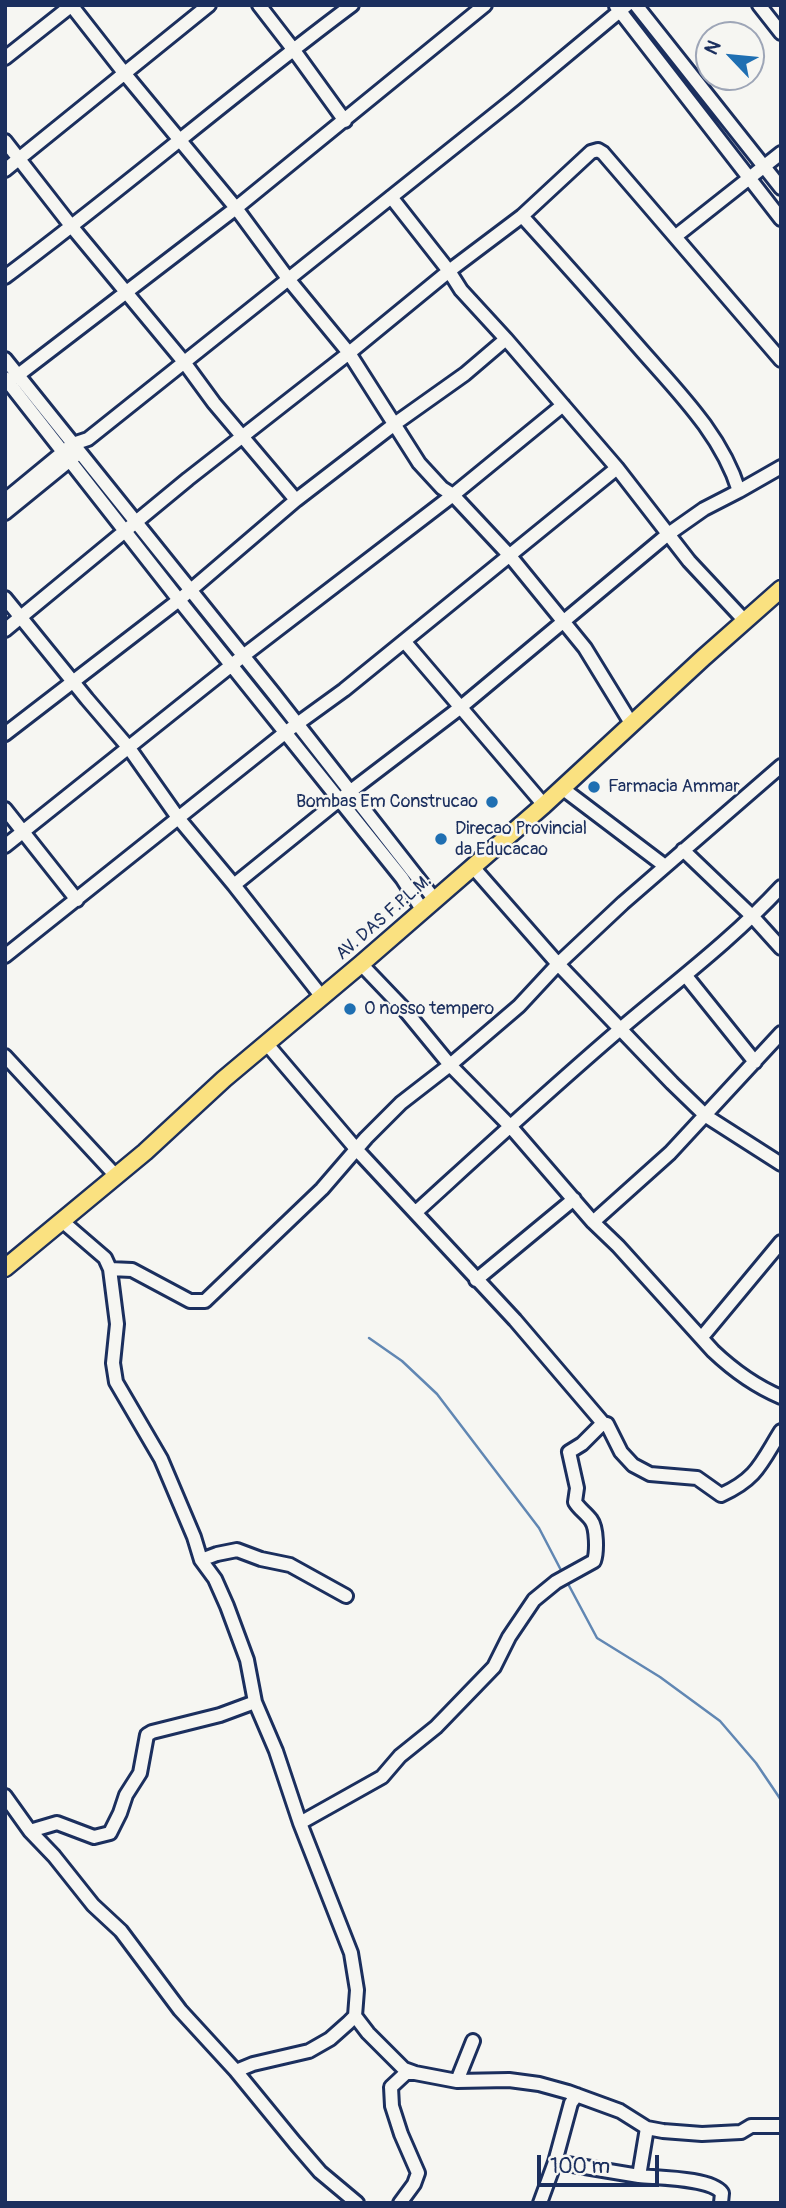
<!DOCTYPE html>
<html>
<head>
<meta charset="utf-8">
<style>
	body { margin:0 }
	#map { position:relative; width:786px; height:2208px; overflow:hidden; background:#f6f6f2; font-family:Pangolin,sans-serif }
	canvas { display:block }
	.frame { position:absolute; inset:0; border:7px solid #1b2f5e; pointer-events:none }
	.north { position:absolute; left:695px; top:21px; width:70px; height:70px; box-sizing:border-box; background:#f6f6f2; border:2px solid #9ea6b7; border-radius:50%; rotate:296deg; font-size:19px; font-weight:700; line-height:28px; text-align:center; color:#1b2f5e }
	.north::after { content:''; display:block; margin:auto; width:24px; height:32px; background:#1f6fb2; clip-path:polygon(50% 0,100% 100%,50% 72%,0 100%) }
	.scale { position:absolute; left:537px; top:2155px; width:122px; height:32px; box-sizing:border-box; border:4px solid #1b2f5e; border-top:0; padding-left:9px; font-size:21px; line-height:24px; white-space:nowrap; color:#1b2f5e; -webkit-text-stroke:5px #f6f6f2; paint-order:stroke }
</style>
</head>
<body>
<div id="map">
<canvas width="786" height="2208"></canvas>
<div class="frame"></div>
<div class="north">N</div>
<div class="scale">100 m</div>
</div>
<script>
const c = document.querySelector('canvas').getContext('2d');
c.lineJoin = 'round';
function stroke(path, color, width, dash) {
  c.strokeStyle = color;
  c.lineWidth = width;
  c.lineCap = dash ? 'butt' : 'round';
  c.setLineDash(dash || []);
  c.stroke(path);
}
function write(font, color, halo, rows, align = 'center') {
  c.font = font + ' Pangolin,sans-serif';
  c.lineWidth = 5;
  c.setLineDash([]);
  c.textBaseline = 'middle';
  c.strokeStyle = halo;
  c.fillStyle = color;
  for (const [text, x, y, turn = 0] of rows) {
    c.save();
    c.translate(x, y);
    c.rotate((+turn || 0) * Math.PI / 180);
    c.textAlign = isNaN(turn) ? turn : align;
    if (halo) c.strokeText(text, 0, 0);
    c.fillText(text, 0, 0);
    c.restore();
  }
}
const stream = new Path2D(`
	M369 1338 402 1361 437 1394 539 1528 563 1574
	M566 1580 597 1638 660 1677 720 1721 756 1763 781 1800`);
const minor = new Path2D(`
	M71 5 125 74 236 208 289 280 349 353 419 463 442 488 453 495 510 556 585 648 631 723
	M259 5 293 49 345 121
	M636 5 781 188
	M759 5 781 33
	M616 6 781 219
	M5 58 72 5
	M5 141 72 227 184 362 214 403 296 500
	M5 170 209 5
	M391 197 449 271 461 290 506 339 617 468 689 561 745 621
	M676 236 781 153
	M5 277C123 189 234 93 352 5
	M5 359 274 694 435 900
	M5 378 179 600 402 878 423 911
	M13 379 236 208 485 5
	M739 491 781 467
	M5 500 73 444 88 439 514 99 627 5
	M5 513 75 456
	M5 598 87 699 129 748 179 819 234 885 322 997
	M5 630 188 479 349 353 449 271 522 216 591 152 598 150 603 153 781 360
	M404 641 544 805
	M5 734 179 600 296 500 396 423 465 374 506 339
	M562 788 665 866
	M5 809 77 900
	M5 846 243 656 453 495 563 405
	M683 850 753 917 781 948
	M472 866 558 964 672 1083 706 1116 781 1164
	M234 885 339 800 461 707 667 535 704 509 739 491C722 436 680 394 643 352 603 306 563 261 522 216
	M5 956 286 732 344 690 617 468
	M361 964 404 1009 450 1065 510 1126 593 1222 618 1246 713 1351C733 1370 755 1386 781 1397
	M686 976 755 1062
	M266 1043 357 1150 515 1320 603 1423 607 1424 621 1452 633 1465 650 1474 697 1478 721 1495C757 1479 761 1463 781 1431
	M5 1056 116 1176
	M416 1212C483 1151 549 1090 618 1031 673 984 731 941 781 887
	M62 1221 98 1252 105 1258 110 1269 117 1324 113 1363 116 1382 161 1459 194 1537 201 1560 215 1579 227 1606 247 1660 255 1702 276 1751 300 1823 351 1953 357 1990 355 2016 348 2023 330 2039 309 2051 253 2064 236 2071
	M593 1222 670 1153 781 1033
	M110 1269 132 1270 190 1301H205L322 1189 366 1138 401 1103 450 1065 519 1006 558 964 623 903 781 766
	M476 1280 574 1199
	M702 1337 781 1242
	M201 1560 217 1554 237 1550 261 1559 290 1565 346 1596
	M5 1796 30 1831 54 1856 93 1905 121 1931 180 2010 236 2071 295 2143 320 2172 357 2203
	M300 1823 382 1777 400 1756 436 1727 494 1667 509 1637 534 1600 556 1582 594 1561C597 1552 597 1528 591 1520 586 1513 579 1509 575 1502L577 1488 569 1452 582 1444 603 1423
	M30 1831 57 1823 94 1837 110 1833 120 1813 126 1795 140 1773 147 1735 152 1732 220 1715 255 1702
	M355 2016 368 2033 404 2069 415 2073 457 2081 509 2080 539 2084 568 2092 620 2111 647 2128 663 2131 702 2134 741 2132 751 2126H781
	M457 2081 473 2041
	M555 2162 639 2176 647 2128
	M639 2176C659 2178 711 2178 722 2193L721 2203
	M400 2203 414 2184 418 2173 401 2134 392 2106 391 2087 406 2073H415
	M540 2203 555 2162 571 2103 577 2095`);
const major = new Path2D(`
	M5 1268 145 1152 224 1079 361 964 544 805 703 658 781 589`);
const markers = [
	[594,787,7,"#1f6fb2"],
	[492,802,7,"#1f6fb2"],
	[441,839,7,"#1f6fb2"],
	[350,1009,7,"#1f6fb2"]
];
const poiNames = [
	["Farmacia Ammar",608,787],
	["Bombas Em Construcao",478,802,"right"],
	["Direcao Provincial",455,829],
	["da Educacao",455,850],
	["O nosso tempero",364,1009]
];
const streetNames = [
	["AV. DAS F.P.L.M.",384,918,-41]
];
stroke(stream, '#6187b3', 2.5);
stroke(minor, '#1b2f5e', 18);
stroke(major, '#1b2f5e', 21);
stroke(minor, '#f6f6f2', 12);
stroke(major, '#fae180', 16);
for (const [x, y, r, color] of markers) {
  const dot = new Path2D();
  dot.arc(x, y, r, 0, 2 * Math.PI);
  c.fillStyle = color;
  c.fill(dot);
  stroke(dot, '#f6f6f2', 2.5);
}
write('18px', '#1b2f5e', '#f6f6f2', poiNames, 'left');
write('18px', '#1b2f5e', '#f6f6f2', streetNames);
</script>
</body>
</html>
